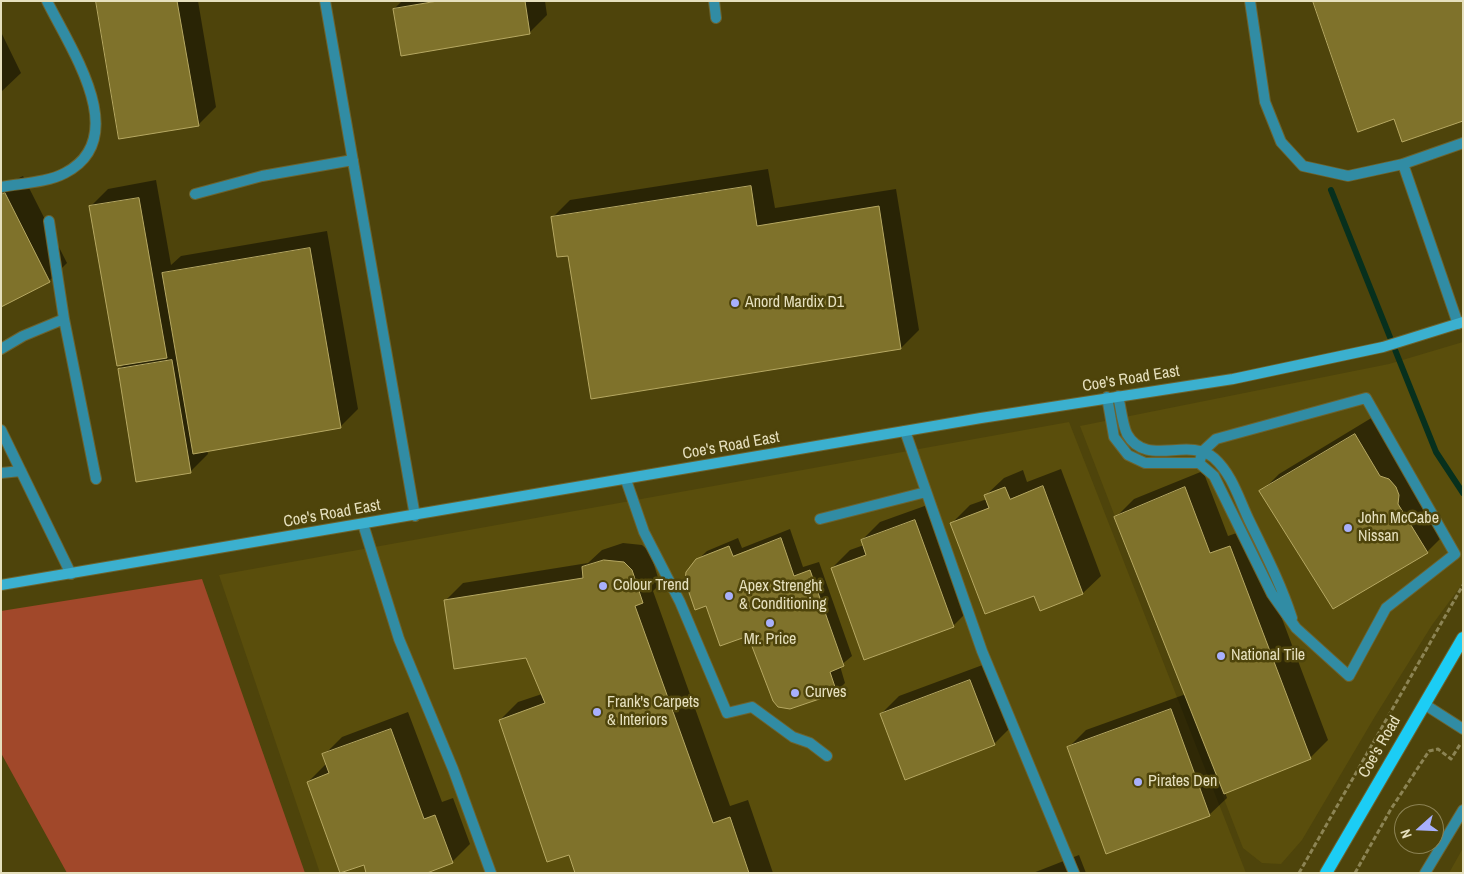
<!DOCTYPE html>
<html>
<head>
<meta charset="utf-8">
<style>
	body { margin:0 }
	#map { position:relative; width:1464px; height:874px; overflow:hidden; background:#4e440b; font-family:"Archivo Narrow",sans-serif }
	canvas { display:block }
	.frame { position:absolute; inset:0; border:2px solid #e6e0be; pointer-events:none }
	.north { position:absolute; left:1394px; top:804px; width:50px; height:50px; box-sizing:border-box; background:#4e440b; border:1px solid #8b8253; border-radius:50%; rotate:250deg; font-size:14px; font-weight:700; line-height:20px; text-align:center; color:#e6e0be }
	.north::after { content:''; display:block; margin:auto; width:18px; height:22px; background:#a8b0fc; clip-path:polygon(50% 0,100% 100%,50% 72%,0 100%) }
</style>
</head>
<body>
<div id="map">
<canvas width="1464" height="874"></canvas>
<div class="frame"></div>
<div class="north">N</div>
</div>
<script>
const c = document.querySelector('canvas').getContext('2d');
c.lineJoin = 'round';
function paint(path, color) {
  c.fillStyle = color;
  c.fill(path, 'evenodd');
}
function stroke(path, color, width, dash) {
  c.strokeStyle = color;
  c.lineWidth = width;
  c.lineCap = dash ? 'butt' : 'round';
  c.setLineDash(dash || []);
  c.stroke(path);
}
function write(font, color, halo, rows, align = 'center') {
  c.font = font + ' "Archivo Narrow",sans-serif';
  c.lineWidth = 5;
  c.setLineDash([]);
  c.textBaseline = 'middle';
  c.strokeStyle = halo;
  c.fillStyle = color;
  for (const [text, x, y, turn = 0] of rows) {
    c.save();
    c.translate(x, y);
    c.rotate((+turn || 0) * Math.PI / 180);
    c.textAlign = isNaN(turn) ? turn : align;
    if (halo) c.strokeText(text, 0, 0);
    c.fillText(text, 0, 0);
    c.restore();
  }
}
const built = new Path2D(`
	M1463 342V583L1432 625 1374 718 1302 840 1281 864 1262 863 1243 848 1080 426 1389 364Z
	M1069 422 1246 873H320L219 575Z
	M1463 848V873H1449Z`);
const green = new Path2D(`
	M202 579 305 873H67L1 753V611Z`);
const shadow = new Path2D(`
	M97 1H198L216 107 198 125Z
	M402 1H545L547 15 529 33 394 9Z
	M1 32 21 73 1 92Z
	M768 169 775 208 896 189 919 330 901 348 569 254 552 218 570 200Z
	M23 176 67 263 49 281 1 305V187Z
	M156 180 171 265 181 256 327 231 358 409 340 427 207 450 208 454 190 472 119 369 125 363 91 206 108 189Z
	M1373 417 1413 469 1445 534 1427 552 1261 492 1279 474Z
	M1061 469 1101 576 1083 593 1035 594 952 523 970 505 987 499 986 495 1004 478 1023 470 1027 482Z
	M1203 471 1228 536 1248 529 1328 740 1310 758 1225 792 1227 798 1209 815 1068 748 1086 730 1186 694 1116 517 1134 499Z
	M933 503 971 608 953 626 832 568 850 550 864 545 862 540 880 522Z
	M790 529 803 567 819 562 852 656 840 666 845 683 836 692 707 605 690 567 707 551 738 538 742 548Z
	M623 543 642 545 650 552 660 584 653 591 730 806 748 800 773 873H577L569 853 500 720 518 702 542 694 527 657 445 601 463 583 588 563 602 550Z
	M988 663 1012 726 994 744 881 714 899 696Z
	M408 712 442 802 453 798 470 844 452 862 364 864 308 782 326 764 324 755 342 737Z
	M1079 855 1086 873H1033Z`);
const stream = new Path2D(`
	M1331 190 1436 452 1463 493`);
const building = new Path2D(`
	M96 1H177L199 126 119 139Z
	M438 1H525L530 34 401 56 393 9Z
	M1313 1H1463V121L1402 142 1394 119 1358 132Z
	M751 186 757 226 879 206 901 349 591 399 568 256 557 257 551 217Z
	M5 193 50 282 1 307V195Z
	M139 198 167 358 117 366 89 206Z
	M310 248 341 428 193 454 162 273Z
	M172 360 191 473 136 482 118 369Z
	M1355 434 1380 476 1389 479 1396 487 1399 495 1398 504 1428 553 1333 609 1259 491Z
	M1043 486 1083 594 1040 611 1034 596 985 614 950 523 989 508 984 495 1005 487 1010 499Z
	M1185 487 1210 553 1230 546 1311 759 1224 794 1114 517Z
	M915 520 954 627 864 660 831 568 866 555 861 540Z
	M781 538 794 576 810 570 844 666 830 672 837 693 790 709 778 707 773 701 748 636 720 646 706 606 695 610 685 581 686 572 696 559 729 546 733 556Z
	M604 560 624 562 632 570 643 603 635 606 713 823 730 817 749 873H575L569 855 547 862 499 720 545 703 526 658 454 669 444 600 583 578 582 567Z
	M970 680 995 745 905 780 880 714Z
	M1171 709 1210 816 1106 854 1067 747Z
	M391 729 424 819 435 815 453 863 427 873H366L364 865 340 873 307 782 329 773 322 754Z`);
const path = new Path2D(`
	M1299 873 1463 585
	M1355 873 1391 809 1429 751 1438 749 1451 759 1461 743`);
const lane = new Path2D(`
	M325 1 415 516
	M1250 1 1265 102 1281 142 1303 166 1348 176 1403 164 1458 324
	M1403 164 1463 143
	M1 187C22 183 46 183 65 173 133 138 70 48 47 1
	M195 194 262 176 353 160
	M49 221 64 319 96 479
	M1 349 23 336 64 319
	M1118 396C1121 408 1122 423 1127 434 1146 468 1188 436 1214 458 1232 474 1239 499 1249 520 1265 553 1281 584 1292 618
	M1107 397 1114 437 1128 455 1145 463H1199L1214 476 1272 594 1296 628 1349 676 1386 608 1455 554 1366 398 1216 439 1203 451 1199 463
	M1 430 71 574
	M905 431 982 651 1074 873
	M1 473 21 471
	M626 480 644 532 680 602 727 713 752 707 793 737 810 743 827 756
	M820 519 926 492
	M363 524 399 639 453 769 491 873`);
const street = new Path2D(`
	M714 1 716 18
	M1424 704 1463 729
	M1425 873 1463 810`);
const secondary = new Path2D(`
	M1 585 981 418 1233 379 1383 347 1463 322`);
const primary = new Path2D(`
	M1326 873 1463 638`);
const markers = [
	[735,303,5,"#a8b0fc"],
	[1348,528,5,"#a8b0fc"],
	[603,586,5,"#a8b0fc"],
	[729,596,5,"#a8b0fc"],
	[770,623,5,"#a8b0fc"],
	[1221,656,5,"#a8b0fc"],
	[795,693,5,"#a8b0fc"],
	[597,712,5,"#a8b0fc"],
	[1138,782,5,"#a8b0fc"]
];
const poiNames = [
	["Anord Mardix D1",745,303],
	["John McCabe",1358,519],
	["Nissan",1358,537],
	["Colour Trend",613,586],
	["Apex Strenght",739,587],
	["& Conditioning",739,605],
	["Mr. Price",770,640,"center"],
	["National Tile",1231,656],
	["Curves",805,693],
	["Frank's Carpets",607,703],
	["& Interiors",607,721],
	["Pirates Den",1148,782]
];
const streetNames = [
	["Coe's Road East",1131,379,-9],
	["Coe's Road East",731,446,-10],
	["Coe's Road East",332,514,-10],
	["Coe's Road",1380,747,-60]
];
paint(built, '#5a4e0c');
paint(green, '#a1482a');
paint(shadow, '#0007');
stroke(stream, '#07301d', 6);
paint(building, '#7f722b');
stroke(building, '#b6a862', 1);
stroke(lane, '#6c632f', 12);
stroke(street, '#6c632f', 12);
stroke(secondary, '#6c632f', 12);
stroke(primary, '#6c632f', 14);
stroke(path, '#8c8454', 3, [5, 2.5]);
stroke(lane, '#318ca4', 10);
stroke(street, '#318ca4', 10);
stroke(secondary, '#3bb0cf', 10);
stroke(primary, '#1ccdf5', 12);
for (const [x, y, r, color] of markers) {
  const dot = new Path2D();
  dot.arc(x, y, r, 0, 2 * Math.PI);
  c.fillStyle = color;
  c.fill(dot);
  stroke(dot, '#4e440b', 2);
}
write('16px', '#e6e0be', '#4e440b', poiNames, 'left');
write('16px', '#e6e0be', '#4e440b', streetNames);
</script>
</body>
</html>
